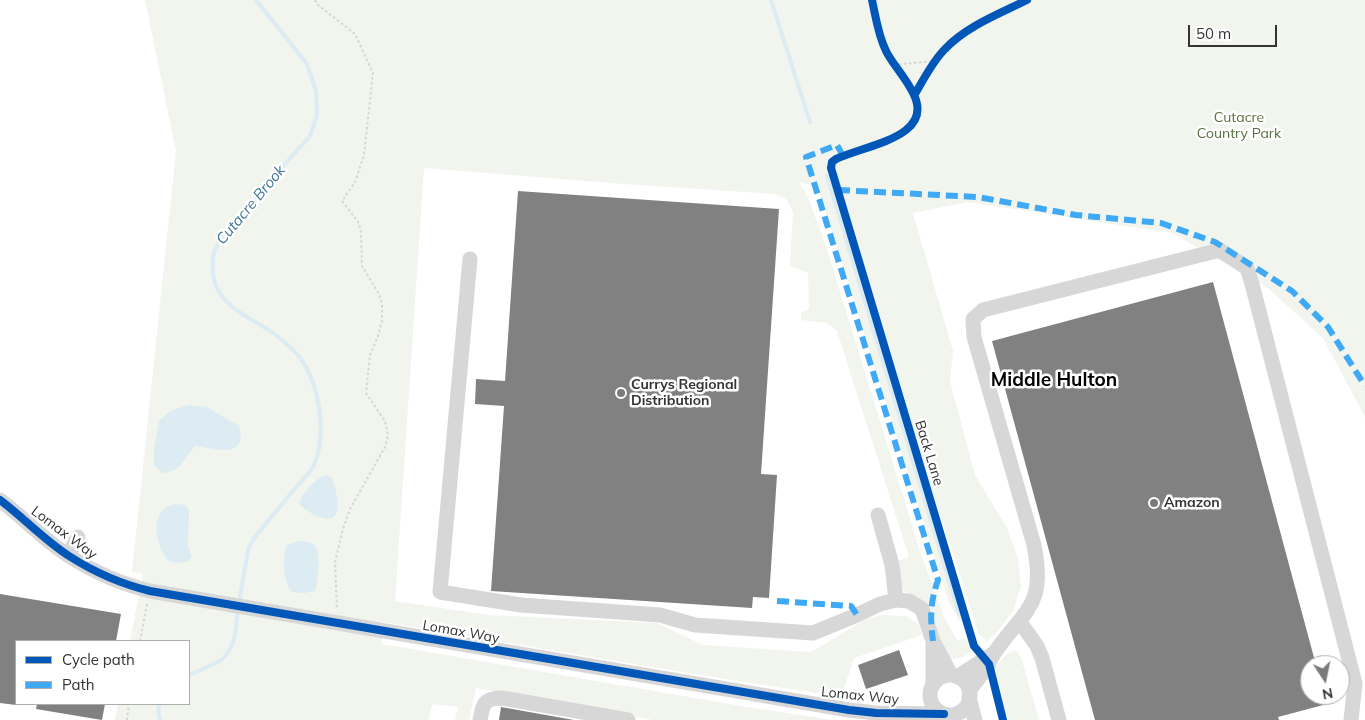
<!DOCTYPE html>
<html>
<head>
<meta charset="utf-8">
<style>
	body { margin:0 }
	#map { position:relative; width:1365px; height:720px; overflow:hidden; background:#fff; font-family:Mulish,sans-serif }
	canvas { display:block }
	.legend { position:absolute; left:15px; top:640px; width:175px; height:65px; box-sizing:border-box; background:#fff; border:1px solid #adadad; margin:0; padding:6px 9px; list-style:none; font-size:15px; color:#333 }
	.legend li { display:flex; align-items:center; gap:10px; height:25px }
	.legend b { width:25px; border:1px solid #adadad }
	.north { position:absolute; left:1300px; top:655px; width:50px; height:50px; box-sizing:border-box; background:#fff; border:1px solid #adadad; border-radius:50%; rotate:169deg; font-size:14px; font-weight:700; line-height:20px; text-align:center; color:#333 }
	.north::after { content:''; display:block; margin:auto; width:18px; height:22px; background:#7a7a7a; clip-path:polygon(50% 0,100% 100%,50% 72%,0 100%) }
	.scale { position:absolute; left:1188px; top:25px; width:89px; height:22px; box-sizing:border-box; border:2px solid #333; border-top:0; padding-left:6px; font-size:15px; line-height:18px; white-space:nowrap; color:#333; -webkit-text-stroke:4px #fff; paint-order:stroke }
</style>
</head>
<body>
<div id="map">
<canvas width="1365" height="720"></canvas>
<ul class="legend">
<li><b style="height:6px;background:#0057b8"></b>Cycle path</li>
<li><b style="height:6px;background:#3fa9f5"></b>Path</li>
</ul>
<div class="north">N</div>
<div class="scale">50 m</div>
</div>
<script>
const c = document.querySelector('canvas').getContext('2d');
c.lineJoin = 'round';
function paint(path, color) {
  c.fillStyle = color;
  c.fill(path, 'evenodd');
}
function stroke(path, color, width, dash) {
  c.strokeStyle = color;
  c.lineWidth = width;
  c.lineCap = dash ? 'butt' : 'round';
  c.setLineDash(dash || []);
  c.stroke(path);
}
function write(font, color, halo, rows, align = 'center') {
  c.font = font + ' Mulish,sans-serif';
  c.lineWidth = 5;
  c.setLineDash([]);
  c.textBaseline = 'middle';
  c.strokeStyle = halo;
  c.fillStyle = color;
  for (const [text, x, y, turn = 0] of rows) {
    c.save();
    c.translate(x, y);
    c.rotate((+turn || 0) * Math.PI / 180);
    c.textAlign = isNaN(turn) ? turn : align;
    if (halo) c.strokeText(text, 0, 0);
    c.fillText(text, 0, 0);
    c.restore();
  }
}
const green = new Path2D(`
	M145 0H1365V417L1323 338 1268 288 1172 233 968 202 913 213 953 351 950 381 975 475 1007 528 1018 559 1021 587 1013 611 996 633 987 641 978 633 954 556 927 477 841 194 835 193 894 395 967 625 958 619 948 600 818 187 799 182 808 198 826 246 920 551 944 617 957 640 974 639 977 644C969 655 964 659 950 659L943 647 924 605 902 589 898 561 909 557 837 331 827 323 801 320V313L809 309 808 273 790 266 793 212 786 199 775 194 624 184 424 168 395 601 488 615 657 623 703 645 811 652 865 620 880 615 906 616 918 624 922 635 854 658 841 697 682 672 383 622 382 644 747 707 833 720H653L476 688 469 720H455L458 707 432 704 429 720H115L118 704H189V641H130L143 574 132 572 176 151Z
	M1015 650 1021 657 1039 720H1006C1000 703 995 687 994 669L1007 654Z`);
const water = new Path2D(`
	M189 405 207 407 239 426C249 460 214 448 195 446 184 458 182 471 163 473L154 465V449L159 421 170 411Z
	M327 475 332 478C335 488 341 504 336 514 329 527 304 510 299 503 304 492 315 478 327 475Z
	M176 504 186 505 189 511 188 546 192 557 187 562 175 563 167 560C155 541 148 509 176 504Z
	M298 541C304 542 312 541 316 547 321 555 318 583 315 591L304 593 292 592C283 582 282 558 287 545Z`);
const stream = new Path2D(`
	M771 0 810 122
	M827 176 959 614
	M239 603 248 550 254 538C269 520 283 503 298 485 303 479 311 472 314 465 327 434 320 386 301 359 296 352 289 346 282 340 259 319 218 311 213 275 211 254 215 245 227 230L310 136 317 116 316 91 307 64 256 0
	M189 675C199 670 212 666 221 660 236 649 236 626 238 610
	M160 704 158 711 160 720`);
const building = new Path2D(`
	M518 191 779 209 761 474 777 475 769 598 753 597 752 608 491 591 504 406 475 404 476 379 505 381Z
	M1213 282 1316 665H1310V695H1324L1327 704 1278 717 1279 720H1095L992 341Z
	M0 594 121 614 116 641H16V705L0 703Z
	M899 650 908 675 866 689 858 665Z
	M37 704H105L102 720 36 709Z
	M501 707 574 720H499Z`);
const path = new Path2D(`
	M315 0 318 5 355 34 373 73 364 155 355 182 342 201 359 223 361 233 362 266 379 294 382 304V321L378 336 370 355 366 393 385 421 388 435 385 447 350 509 343 529 335 562 337 610
	M894 65 935 61
	M140 641 147 604
	M127 720 129 704`);
const minor = new Path2D(`
	M470 259 440 592 521 605 660 615 695 625 813 633 857 615 880 604 896 600 909 601 922 609 933 641 951 675
	M0 500C24 518 44 540 69 556 94 572 121 584 150 591L849 710 876 713 944 714
	M878 515 892 565 896 600
	M68 555 78 537
	M1020 622 1037 646 1042 658 1059 720
	M933 644V685
	M930 695a20 20 0 1 1 40 0a20 20 0 1 1-40 0Z
	M957 677 991 655
	M969 691C975 683 982 674 988 666 990 661 992 656 995 652 1026 608 1046 606 1034 545L974 337 973 319 983 310 1220 250 1247 268 1252 284 1355 683 1351 720
	M969 698 975 720
	M480 720C483 704 484 698 502 698L628 720`);
const quiet = new Path2D(`
	M843 156 837 145 806 157 938 580C930 603 930 617 933 641
	M838 190 978 197 1076 215 1161 223 1215 242 1292 291 1328 327 1365 386
	M777 601 851 606 857 615`);
const cycleway = new Path2D(`
	M872 0C876 18 878 35 886 51 897 74 937 106 906 130 890 143 856 150 836 159L832 162 831 168 974 646 989 664 1003 720
	M915 94C924 79 932 62 945 49 967 26 999 14 1027 0
	M0 500C24 518 44 540 69 556 94 572 121 584 150 591L849 710 876 713 944 714`);
const markers = [
	[621,393,5,"#7a7a7a"],
	[1154,503,5,"#7a7a7a"]
];
const parkNames = [
	["Cutacre",1239,118],
	["Country Park",1239,134]
];
const poiNames = [
	["Currys Regional",631,385],
	["Distribution",631,401],
	["Amazon",1164,503]
];
const streetNames = [
	["Back Lane",929,453,73],
	["Lomax Way",64,533,37],
	["Lomax Way",461,632,10],
	["Lomax Way",860,696,6]
];
const waterNames = [
	["Cutacre Brook",251,205,-50]
];
const districtNames = [
	["Middle Hulton",1054,380]
];
paint(green, '#f1f5ed');
paint(water, '#ddebf3');
stroke(stream, '#ddebf3', 4);
paint(building, '#818181');
stroke(path, '#d6d6d6', 2, [2.5, 2.5]);
stroke(minor, '#d7d7d7', 15);
stroke(quiet, '#3fa9f5', 6, [12, 6]);
stroke(cycleway, '#0057b8', 8);
for (const [x, y, r, color] of markers) {
  const dot = new Path2D();
  dot.arc(x, y, r, 0, 2 * Math.PI);
  c.fillStyle = color;
  c.fill(dot);
  stroke(dot, '#fff', 2);
}
write('14px', '#56703f', '#fff', parkNames);
write('bold 14px', '#333', '#fff', poiNames, 'left');
write('14px', '#333', '#fff', streetNames);
write('italic 15px', '#3f7597', '#fff', waterNames);
write('bold 19px', '#000', '#fff', districtNames);
</script>
</body>
</html>
